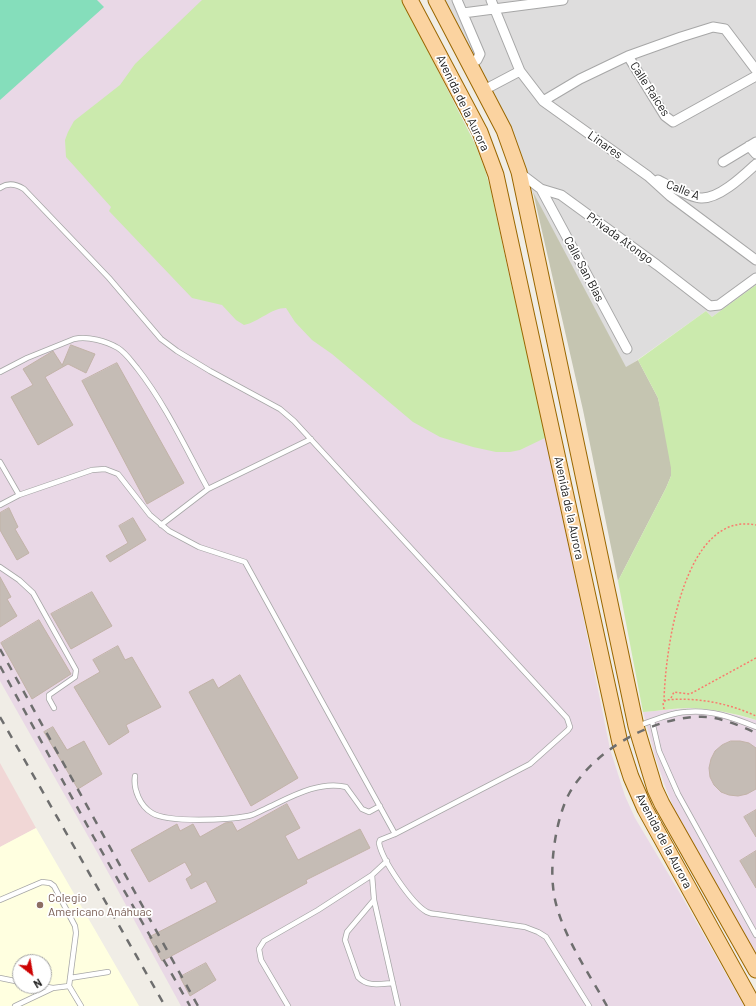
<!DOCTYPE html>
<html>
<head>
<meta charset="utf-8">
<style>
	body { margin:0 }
	#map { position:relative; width:756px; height:1006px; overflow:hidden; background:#f0ede6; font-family:Barlow,sans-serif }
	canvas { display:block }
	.north { position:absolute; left:12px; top:954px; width:40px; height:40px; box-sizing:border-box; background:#fff; border:1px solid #a6a6a6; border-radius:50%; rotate:149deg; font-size:11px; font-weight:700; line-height:16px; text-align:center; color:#202020 }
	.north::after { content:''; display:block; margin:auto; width:14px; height:18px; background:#cd0202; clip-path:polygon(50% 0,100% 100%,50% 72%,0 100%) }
</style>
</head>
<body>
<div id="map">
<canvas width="756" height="1006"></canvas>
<div class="north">N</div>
</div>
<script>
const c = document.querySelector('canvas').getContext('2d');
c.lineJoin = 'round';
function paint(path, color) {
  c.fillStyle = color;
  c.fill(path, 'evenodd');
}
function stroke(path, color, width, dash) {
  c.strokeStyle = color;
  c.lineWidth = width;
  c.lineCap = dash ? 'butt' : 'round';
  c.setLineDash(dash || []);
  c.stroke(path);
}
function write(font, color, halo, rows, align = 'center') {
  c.font = font + ' Barlow,sans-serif';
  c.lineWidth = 3.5;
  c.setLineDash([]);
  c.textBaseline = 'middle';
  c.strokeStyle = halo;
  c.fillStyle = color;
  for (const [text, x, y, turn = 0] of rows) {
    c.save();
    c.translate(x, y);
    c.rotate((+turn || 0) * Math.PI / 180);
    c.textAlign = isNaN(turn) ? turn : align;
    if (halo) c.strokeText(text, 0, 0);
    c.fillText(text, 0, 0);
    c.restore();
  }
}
const residential = new Path2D(`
	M430 0H756V285L712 317 706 311 626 368Z`);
const commercial = new Path2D(`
	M0 763 36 828 0 847Z`);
const industrial = new Path2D(`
	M0 0H402L475 144 490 187 509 275 549 447 610 749 625 796 635 818 684 900 744 1006H181L97 852 0 681Z
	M688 708 719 711 756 720V954L675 811 665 786 655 756 643 712Z`);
const education = new Path2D(`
	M36 828 139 1006H0V847ZM20 962H44V986H20Z`);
const construction = new Path2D(`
	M533 192 626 367 638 360 658 398 662 415 671 462V476L666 488 618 581 583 410Z`);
const grass = new Path2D(`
	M202 0H402L475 144 485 170 490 187 509 275 547 437 520 450 510 452H496L473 447 440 437 413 422 332 354 312 340 295 322 286 308C271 308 259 322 244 325L236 320 222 305 192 298 109 211 111 207 66 157 65 140 68 132 74 121 120 85 135 64Z
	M756 285V720C734 713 713 709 690 708 674 708 659 711 643 712L618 581 666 488 671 476V468L658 398 638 360 706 311 712 317Z`);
const pitch = new Path2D(`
	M0 0H97L104 7 0 100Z`);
const building = new Path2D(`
	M71 345 95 354 86 373 68 364 45 377 73 425 38 445 11 397 33 385 23 369 53 351 62 365Z
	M117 363 184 483 147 504 82 381Z
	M9 508 18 527 15 529 29 553 17 560 0 530V513Z
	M133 518 146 540 110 562 106 556 128 543 119 526Z
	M0 577 11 597 7 599 17 616 0 627Z
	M92 592 112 626 71 649 51 614Z
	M39 620 71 674 32 699 1 643Z
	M118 646 125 660 132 657 161 707 126 725 129 732 109 745 74 687 100 672 93 660Z
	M240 675 298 778 251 806 189 692 213 679 218 688Z
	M53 727 67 750 84 741 102 774 78 789 44 732Z
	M731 741H740L749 743 756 748V789L747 794 738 796 729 795 721 792 714 785 710 777 709 768 711 759 715 751 722 745Z
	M287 804 300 828 285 836 298 860 360 829 370 848 306 880 307 883 162 961 149 937 217 902 206 881 191 889 186 879 192 875 185 862 149 882 131 850 177 824 180 831 193 824 200 837 225 823 232 822 237 831Z
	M756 810V837L744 817Z
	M756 851V888L740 861Z
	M206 963 216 980 190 996 180 977Z`);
const path = new Path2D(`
	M671 698 674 692 690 694 756 658
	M664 701C665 652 683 510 756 525
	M664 709 663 703 666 700C697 697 728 703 756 716`);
const service = new Path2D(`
	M0 188C8 182 16 184 24 189L109 278 161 339 177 351 210 371 280 409 294 421 567 718 570 727 568 730 530 764 395 834 380 840 379 843C382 860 412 904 427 912 429 913 433 914 436 914L525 927 538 932 546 937 589 1006
	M0 372 27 358 74 339C88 336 106 341 118 348 126 353 131 361 137 368 166 405 186 449 208 489L311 439
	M0 462 19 495 0 505
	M19 495 92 470 105 469 118 474 150 515 169 531 199 547 245 562 395 834
	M161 525 208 489
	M0 567 19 580 33 593 76 670 75 677 49 695V699L54 708
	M652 721 659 751 678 794 756 935
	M638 726C654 720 670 713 686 712 710 709 734 718 756 727
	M135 776C133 789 140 806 152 813 168 823 229 820 248 816 254 815 260 811 265 809 289 798 319 780 346 787L362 809 369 812 380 806
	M387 861 372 875 374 900 398 1006
	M0 900 42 882 50 883 54 886 75 926 76 933 69 986 81 1006
	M374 900 347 932 345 940 358 977C367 987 380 984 393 983
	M0 978 20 982
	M70 978 108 972
	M41 986 53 988 69 986
	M15 1006 53 988
	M288 1006 261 960 259 949 264 941 318 910 372 875`);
const minor = new Path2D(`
	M457 0 480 54 477 60 470 64
	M491 0 520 71 543 101 648 176 670 196 756 260
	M463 13 563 0
	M628 56 665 116 673 122 756 76
	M484 90 520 71
	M543 101 580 79 628 56 681 37 713 27 725 29 756 70
	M749 146 756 154
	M723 162 756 142
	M520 173 541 189 561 195 657 265 710 306 719 305 756 278
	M658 180C668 185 691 198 701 198 719 199 743 176 756 164
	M541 189 627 349`);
const primary = new Path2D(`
	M410 0 480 132 496 175 620 743 631 777 645 809 754 1006
	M436 0 504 130 519 172 636 726 655 789 662 804 756 970`);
const rail = new Path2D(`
	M0 649 198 1006
	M0 666 93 836 190 1006
	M0 717 165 1006
	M607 1006C587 970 556 926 553 886 550 859 557 815 570 792 596 748 657 714 708 717 724 719 741 726 756 733`);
const markers = [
	[40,905,4,"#8d6e63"]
];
const streetNames = [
	["Calle Raíces",650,89,57],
	["Avenida de la Aurora",463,103,64],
	["Linares",605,145,35],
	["Calle A",683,190,21],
	["Privada Atongo",620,238,36],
	["Calle San Blas",584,269,62],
	["Avenida de la Aurora",569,508,78],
	["Avenida de la Aurora",664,841,62]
];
const educationNames = [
	["Colegio",48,898],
	["Americano Anáhuac",48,912]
];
paint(residential, '#dedddd');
paint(commercial, '#f1d7d6');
paint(industrial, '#e9d8e6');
paint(education, '#ffffe0');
paint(construction, '#c5c5b1');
paint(grass, '#cbeaad');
paint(pitch, '#85debb');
paint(building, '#c5bcb5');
stroke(building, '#c2b3a8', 1);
stroke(service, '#a7a7a7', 6);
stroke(minor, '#a7a7a7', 11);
stroke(primary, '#9a6701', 17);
stroke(path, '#f97c6e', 1.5, [2, 2]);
stroke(service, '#fff', 4.5);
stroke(minor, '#fff', 9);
stroke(primary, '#fbd3a0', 15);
stroke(rail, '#6e6e6e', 2.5, [8, 8]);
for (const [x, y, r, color] of markers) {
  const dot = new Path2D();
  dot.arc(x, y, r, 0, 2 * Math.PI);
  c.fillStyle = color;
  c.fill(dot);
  stroke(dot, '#fff', 1.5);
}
write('12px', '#202020', '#fff', streetNames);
write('12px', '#785e54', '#fff', educationNames, 'left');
</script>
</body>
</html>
